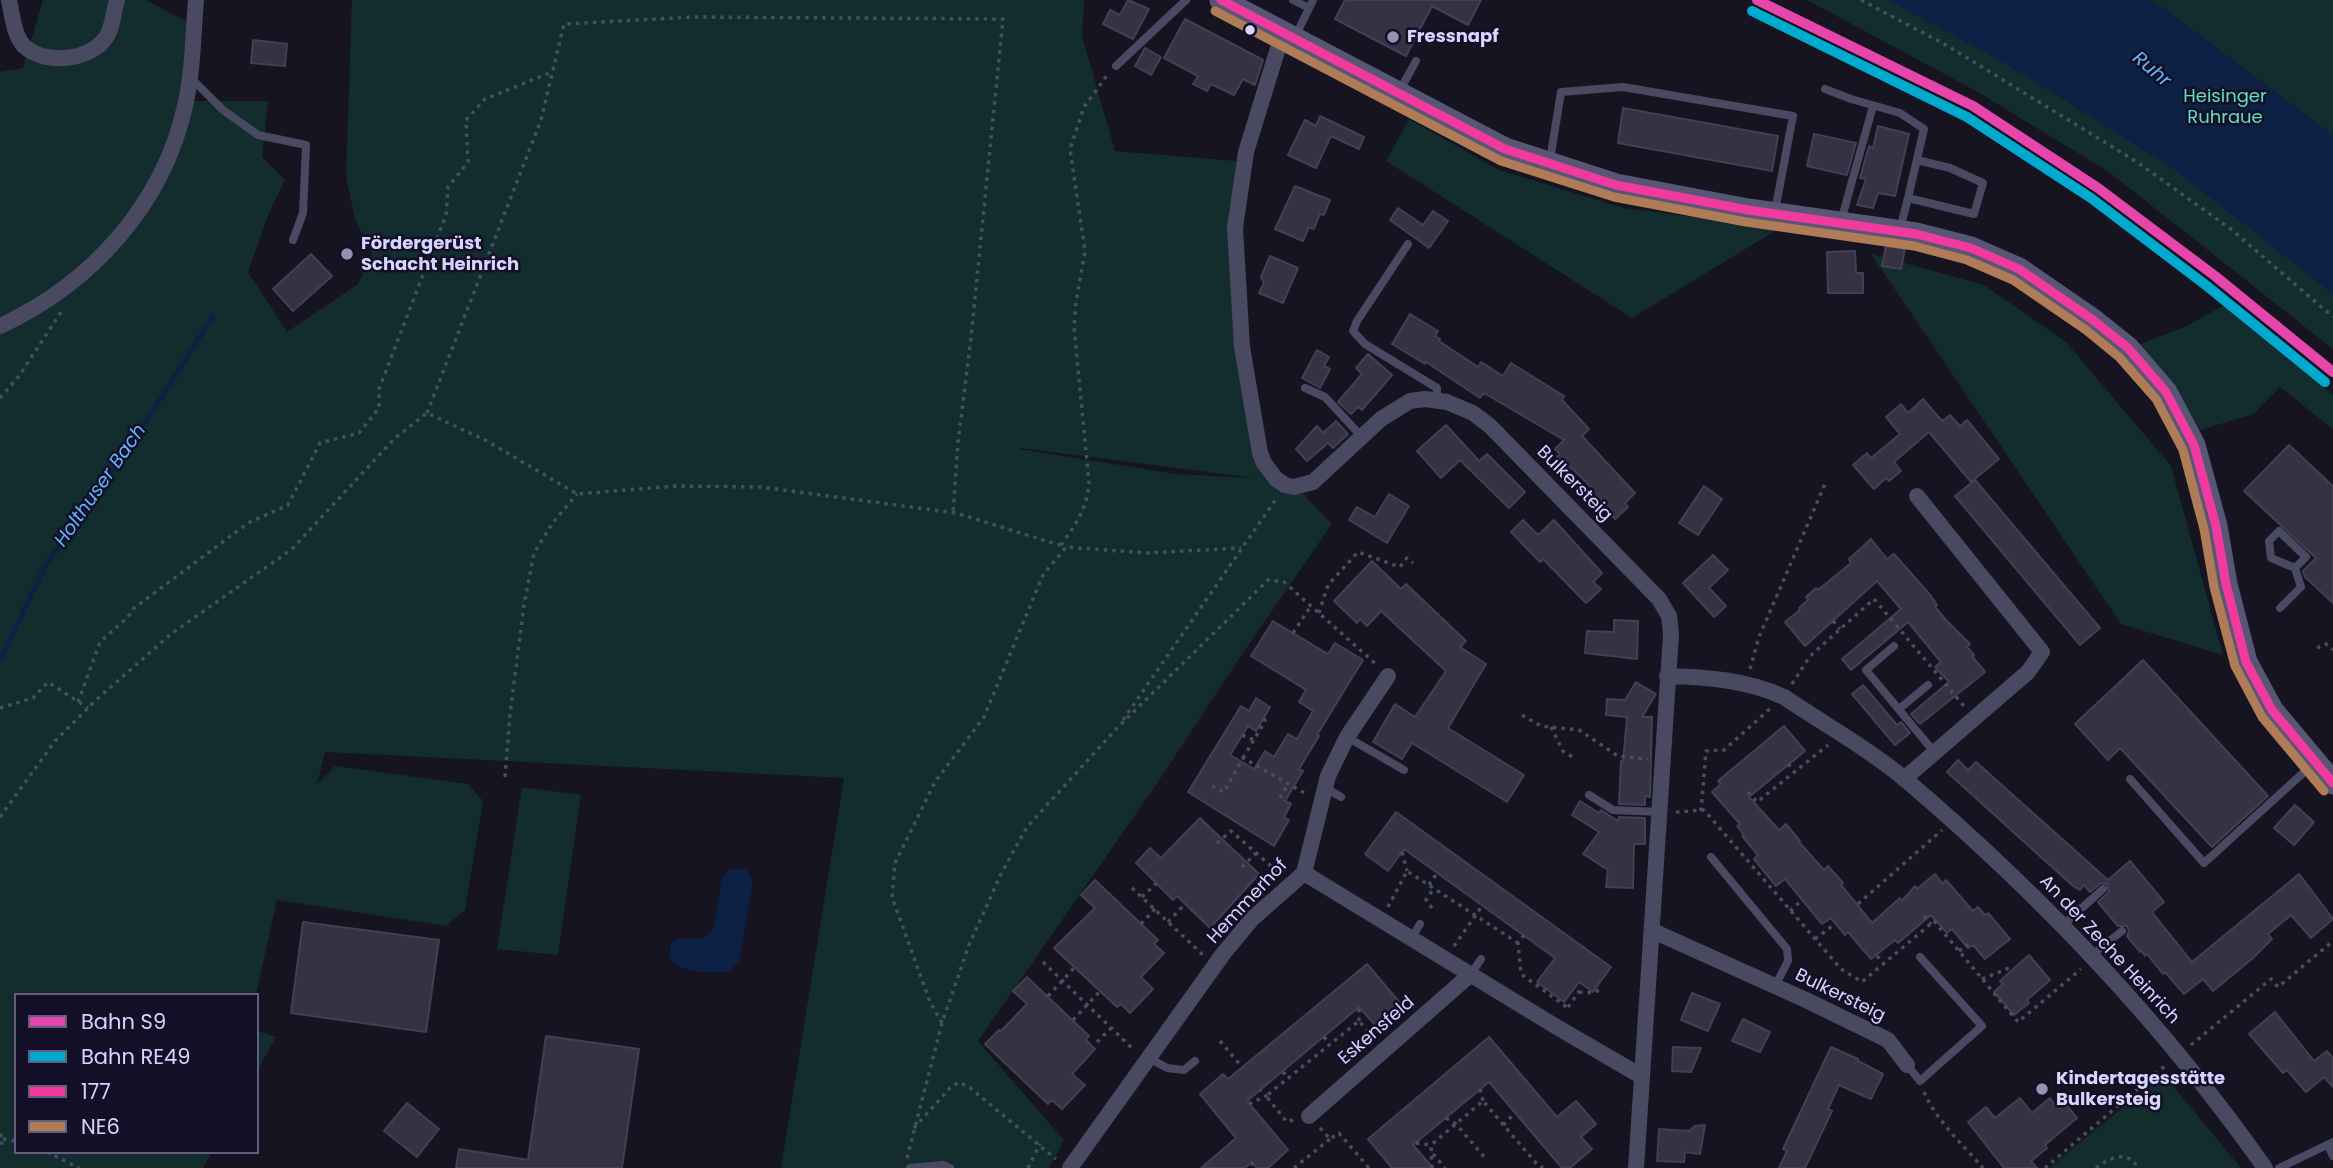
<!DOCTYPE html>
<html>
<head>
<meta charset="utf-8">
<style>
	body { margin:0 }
	#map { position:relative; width:2333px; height:1168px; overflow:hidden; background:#161421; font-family:Poppins,sans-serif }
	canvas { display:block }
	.legend { position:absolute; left:14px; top:993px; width:245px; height:161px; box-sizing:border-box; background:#130f26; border:2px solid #625e7d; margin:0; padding:9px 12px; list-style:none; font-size:21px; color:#d9d4ff }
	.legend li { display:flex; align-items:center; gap:14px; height:35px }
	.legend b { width:35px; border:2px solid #625e7d }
</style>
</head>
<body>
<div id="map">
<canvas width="2333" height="1168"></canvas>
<ul class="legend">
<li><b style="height:9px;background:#e646ac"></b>Bahn S9</li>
<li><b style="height:9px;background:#00a9ce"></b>Bahn RE49</li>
<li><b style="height:9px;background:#f13a9d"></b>177</li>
<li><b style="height:9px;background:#b07c57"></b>NE6</li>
</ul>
</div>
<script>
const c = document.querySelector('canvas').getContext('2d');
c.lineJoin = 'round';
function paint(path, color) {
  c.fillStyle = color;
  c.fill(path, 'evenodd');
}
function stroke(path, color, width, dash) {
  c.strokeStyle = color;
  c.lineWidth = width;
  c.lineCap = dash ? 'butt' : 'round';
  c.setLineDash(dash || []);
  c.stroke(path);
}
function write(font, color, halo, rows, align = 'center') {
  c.font = font + ' Poppins,sans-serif';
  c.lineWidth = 5;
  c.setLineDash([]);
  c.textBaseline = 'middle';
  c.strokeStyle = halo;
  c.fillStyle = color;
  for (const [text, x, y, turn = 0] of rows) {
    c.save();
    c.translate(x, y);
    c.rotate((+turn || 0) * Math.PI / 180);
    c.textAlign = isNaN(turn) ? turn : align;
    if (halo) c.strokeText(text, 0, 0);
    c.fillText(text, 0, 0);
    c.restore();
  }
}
const green = new Path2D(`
	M43 0H146L193 25 188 93 194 101H268L262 157 285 180 269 213 248 272 287 332 358 284 372 253 355 219 346 177 352 0H1084L1082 36 1115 151 1236 161 1229 225 1257 457 1302 493 1332 524 1247 647 1158 782 978 1041 1064 1140 1049 1168H781L844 778 325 752 317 784 335 766 468 784 483 801 465 910 446 926 277 900 256 995H16V1152H212L203 1168H0V72L23 68ZM1020 449V448L1254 478 1176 474Z
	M1807 0H2333V349L2109 172 1976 91Z
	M1409 119 1499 170 1624 208 1780 228 1632 318 1386 161Z
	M1871 254 1984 285 2066 342 2171 466 2223 655 2121 624Z
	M2228 303 2333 395V429L2280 387 2253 414 2194 432 2130 348 2187 326Z
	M522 787 581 795 558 955 497 949Z
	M257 1031 276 1037 257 1071Z
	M2163 1074 2241 1168H2049Z`);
const water = new Path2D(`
	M1888 0H2148L2162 7 2333 135V294L2171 167 2008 65Z
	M729 869H747L753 882 739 961 729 972C709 973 684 974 669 959L671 944 677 939H702L713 929 723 876Z`);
const stream = new Path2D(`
	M0 661 45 566 133 442 213 316`);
const building = new Path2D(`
	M1128 0 1149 9 1133 39 1103 24 1110 10 1120 15Z
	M1345 0H1481L1468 25 1432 6 1406 56 1335 19Z
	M1185 19 1263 60 1255 85 1243 79 1234 95 1211 84 1207 91 1193 84 1198 76 1164 58Z
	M253 40 287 44 285 66 251 63Z
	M1145 48 1161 57 1151 75 1135 66Z
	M1623 108 1778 136 1772 171 1618 143Z
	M1320 116 1364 137 1359 149 1331 136 1316 168 1288 155 1305 120 1316 126Z
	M1878 126 1909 134 1895 196 1878 193 1873 208 1857 205 1866 179 1860 178 1869 146 1873 148Z
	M1814 134 1856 143 1847 175 1807 166Z
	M1295 186 1330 200 1324 215 1320 214 1314 229 1309 227 1303 241 1275 229Z
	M1398 208 1423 225 1433 211 1448 221 1429 248 1390 220Z
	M1886 246 1905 249 1901 269 1882 266Z
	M1855 251 1856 273H1863V293H1828L1827 252Z
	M311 254 332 276 293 311 273 289Z
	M1270 256 1298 268 1283 303 1259 293 1264 283 1261 277Z
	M1410 314 1438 331 1435 336 1440 339 1439 341 1478 367 1481 362 1503 376 1511 363 1564 396 1562 400 1589 429 1582 436 1635 493 1625 503 1628 507 1615 519 1590 492 1593 489 1572 468 1570 470 1557 457 1560 454 1555 449 1564 440 1484 393 1480 398 1426 362 1425 364 1392 344Z
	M1317 350 1329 357 1324 366 1330 369 1320 388 1302 378Z
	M1368 354 1392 375 1362 410 1358 407 1351 414 1338 402 1362 374 1356 368Z
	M1923 399 1942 421 1950 415 1960 426 1967 420 1999 459 1971 482 1929 432 1894 462 1901 471 1889 481 1886 478 1874 489 1853 465 1867 453 1871 458 1900 434 1886 417 1901 404 1908 413Z
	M1336 421 1348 434 1333 448 1328 443 1307 461 1296 449 1317 426 1323 433Z
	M1446 425 1479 461 1487 454 1525 492 1509 508 1460 460 1441 478 1417 451Z
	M2289 445 2333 486V603L2305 577 2303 571 2316 558 2244 491Z
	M1975 480 2100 628 2080 645 1955 496Z
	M1704 486 1722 499 1698 535 1679 523Z
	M1389 494 1409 506 1387 543 1349 520 1357 507 1375 517Z
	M1523 520 1538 535 1554 520 1602 573 1593 582 1601 589 1586 603 1543 559 1540 562 1511 532Z
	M1871 539 1887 559 1894 554 1931 596 1937 605 1935 607 1947 621 1970 644 1967 647 1974 655 1972 656 1985 672 1920 724 1911 714 1949 682 1935 667 1941 662 1908 622 1851 670 1842 659 1901 609 1877 581 1805 646 1785 622 1800 610 1799 608 1808 600 1806 597 1816 588 1818 590 1851 563 1849 559Z
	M1713 555 1728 570 1709 588 1726 606 1714 617 1683 583Z
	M1372 561 1401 589 1406 584 1466 641 1460 647 1486 664 1448 728 1524 775 1507 802 1412 743 1402 759 1373 742 1395 704 1415 717 1446 671 1381 611 1367 626 1360 619 1357 623 1334 601Z
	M1614 620 1638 621 1637 659 1585 653 1587 631 1614 632Z
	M1273 621 1328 654 1335 643 1363 660 1317 735 1319 736 1299 769 1303 771 1285 801 1291 804 1284 817 1289 820 1274 846 1188 792 1241 706 1249 711 1256 698 1270 707 1256 731 1248 726 1230 755 1254 769 1265 751 1274 757 1288 734 1297 739 1313 711 1299 702 1306 690 1251 656Z
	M2143 660 2268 796 2212 847 2120 748 2108 760 2075 724Z
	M1636 682 1656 694 1642 717H1652L1650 797 1645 796V805L1619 804 1621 761 1623 762 1627 717 1606 715 1607 699 1625 700Z
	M1863 685 1897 725 1901 722 1910 733 1895 745 1852 694Z
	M1784 726 1805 751 1749 797 1779 830 1786 824 1800 841 1799 842 1824 870 1828 866 1843 883 1841 885 1872 923 1900 898 1902 901 1915 886 1917 889 1935 874 1943 884 1946 880 1973 911 1978 907 1985 915 1988 913 2010 939 1985 959 1973 945 1968 948 1952 929 1947 933 1931 915 1898 943 1895 940 1871 959 1848 932 1845 935 1831 918 1822 924 1785 879 1776 886 1754 859 1758 855 1742 836 1744 835 1737 826 1740 824 1712 792 1721 784 1718 781Z
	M1958 760 1968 770 1976 762 2108 880 2130 861 2164 902 2152 912 2192 962 2299 874 2333 919 2311 938 2291 915 2268 934 2272 939 2253 958 2213 991 2203 979 2184 994 2165 972 2163 974 2147 954 2145 956 2141 950 2140 952 2127 936 2129 931 2127 926H2118L2098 902 2109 892 2107 884 2101 883 2090 892 2084 885 2080 890 2073 886 1947 772Z
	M1580 801 1599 813 1601 810 1618 821 1619 817 1645 818V844H1634L1633 888 1606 887 1608 870 1583 854 1599 832 1572 815Z
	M2295 805 2314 822 2294 845 2274 828Z
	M1396 812 1611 967 1593 992 1579 982 1564 1002 1537 982 1555 958 1404 849 1388 871 1365 854Z
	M1200 818 1259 874 1210 928 1177 896 1173 900 1136 863 1150 848 1161 858Z
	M1095 880 1158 940 1154 944 1164 953 1141 977 1153 989 1130 1013 1121 1004 1117 1007 1054 948 1095 908 1081 895Z
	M303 922 439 940 426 1032 291 1013Z
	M2029 955 2050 980 2027 1000 2029 1003 2014 1015 1994 992 2003 984 2000 981Z
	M1367 964 1401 1004 1376 1026 1359 1007 1247 1101 1288 1150 1268 1168H1257L1252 1162 1245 1168H1201L1236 1138 1200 1094 1223 1074 1228 1079Z
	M1027 977 1089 1036 1086 1040 1095 1049 1072 1074 1085 1085 1062 1109 1052 1100 1048 1104 985 1044 999 1030 1001 1031 1027 1004 1013 991Z
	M1692 993 1720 1004 1708 1031 1681 1020Z
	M2275 1012 2314 1061 2327 1051 2333 1058V1087L2324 1077 2306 1092 2287 1070 2283 1073 2249 1034Z
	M1743 1019 1770 1032 1760 1052 1732 1041Z
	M546 1036 639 1049 622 1168H456L459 1149 528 1160Z
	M1489 1037 1557 1117 1576 1101 1596 1124 1581 1137 1592 1149 1570 1168H1562L1489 1082 1413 1145 1433 1168H1392L1368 1139Z
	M1673 1047 1701 1048 1691 1072 1672 1071Z
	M1831 1047 1858 1059V1061L1883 1074 1871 1099 1839 1085 1828 1109 1832 1111 1805 1168H1779L1787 1151 1783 1149Z
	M2020 1098 2032 1113 2050 1098 2056 1106 2062 1100 2077 1118 2045 1145 2047 1148 2031 1161 2037 1168H2004L1968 1122 1986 1107 1995 1118Z
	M407 1103 439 1129 417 1157 384 1131Z
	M1705 1125 1700 1154 1685 1152 1684 1162 1657 1161 1659 1129 1689 1131 1695 1126Z`);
const path = new Path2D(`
	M1861 0 1946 45 2137 162 2232 230 2333 317
	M0 398 19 376 63 309
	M427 413 541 120 564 24 694 17 1003 19 971 338 958 442 953 513
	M1061 545C1075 526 1088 507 1089 482L1074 328 1076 302 1085 251 1070 149 1084 107 1108 74
	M1319 613 1328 585 1358 552 1400 567 1407 558 1413 563
	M1833 621 1840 629
	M1293 633 1311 606
	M2317 648 2326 644 2333 650
	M1750 669 1759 637 1825 484
	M1792 684 1810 656 1874 599 1964 706
	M78 702 100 642 128 617 133 609 248 523 288 505 320 443 359 433 379 408V389L446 215 448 187 468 162 466 120 485 99 552 72
	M0 708 33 698 48 682 88 708
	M1522 715 1541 726 1579 730 1618 756 1648 759
	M1123 720 1276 499
	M1551 727 1563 751 1574 758
	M1242 735 1254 740
	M1243 758 1265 721 1264 718
	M1788 764 1794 771
	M505 777 510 714 524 605 534 553 554 521 577 494
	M1212 786 1224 792 1243 758 1308 795
	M1748 792 1757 802 1828 745
	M1280 798 1288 784
	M1701 811 1706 751 1724 750 1771 708
	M1676 812 1704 810 1841 969 1862 982 1934 921 2018 1022 2081 969
	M0 817 55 741 95 701 171 634 292 549 395 438 427 413 487 441 577 494 676 486 761 487 956 513 1066 547
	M1217 843 1231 831 1279 873
	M1402 852 1407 871
	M1242 867 1256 853
	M1429 885 1437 873
	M1132 888 1203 955
	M1142 897 1160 880
	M1858 904 1942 830
	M1388 907 1407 871 1518 943
	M1432 908 1426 900 1434 888
	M1790 911 1800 902
	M1924 916 1931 924
	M1168 922 1185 904
	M1141 924 1155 909
	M1524 935 1518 943 1521 974 1568 1008
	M1815 939 1835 924
	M1454 946 1482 906
	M1959 951 1968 944
	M1877 956 1884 964
	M1043 962 1134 1050
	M1982 979 2009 968
	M1579 992 1593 993 1599 990
	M1048 996 1076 966
	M1568 1007 1579 992 1575 987
	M1073 1020 1101 990
	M1359 1021V1007
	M942 1023 930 1002 892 897 895 863 935 782 984 717 1043 575 1066 547 1147 553 1241 548
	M1324 1037 1330 1044
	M1220 1041 1242 1067
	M1097 1042 1111 1028
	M2191 1045 2271 979 2278 987 2333 941
	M1283 1072 1288 1078
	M1480 1089 1483 1101
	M1924 1092C1936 1120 1963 1145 1983 1168
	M1249 1104 1266 1096 1260 1090
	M1446 1118 1456 1124 1485 1158
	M1293 1120 1287 1122 1266 1096 1359 1021 1374 1038
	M1503 1125 1515 1113
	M914 1128 950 1088 959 1082 969 1087 1056 1159
	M1320 1128 1330 1139 1339 1133 1369 1168
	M0 1134 3 1139 0 1149
	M3 1139 16 1141
	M1416 1143 1431 1145
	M47 1152 79 1168
	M1433 1154 1445 1168
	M907 1158 942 1023 969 945 1001 874 1027 827 1118 727 1268 580 1284 582 1377 665
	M1252 1162 1253 1168
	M1028 1168 1040 1144
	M1294 1168 1330 1139
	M1432 1168 1431 1145 1483 1101 1536 1163 1543 1168
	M2045 1168 2166 1065
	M2096 1168C2109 1158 2128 1149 2138 1168`);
const lane = new Path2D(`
	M1293 0 1309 8
	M1296 35 1313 0
	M1116 66 1186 0
	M190 77 223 110 258 135 306 145 303 213 293 240
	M1825 89 1851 99 1900 113 1924 129 1908 198
	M1400 90 1416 61
	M1550 160 1561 92 1623 87 1793 116 1775 211
	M1841 221 1873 106
	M1900 229 1908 198 1974 214 1983 183 1950 168 1917 160
	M1408 244 1357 321 1353 331 1365 344 1437 388V400
	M1305 388 1325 397 1362 437
	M2280 608 2301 587 2295 568 2271 558 2269 541 2279 531 2306 557 2295 568
	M1894 646 1866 670 1935 753
	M1899 709 1928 685
	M1347 737 1404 770
	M2130 779 2204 863 2313 764
	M1326 788 1341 797
	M1589 795 1613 810 1660 812
	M1711 857 1787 949 1788 961 1775 986
	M2063 925 2103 889
	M1411 939 1420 924
	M2092 955 2122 931
	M1471 974 1481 959
	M1149 1058 1167 1068 1184 1070 1195 1061
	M1907 1065 1920 1081 1982 1026 1920 957
	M2328 1145 2333 1156
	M910 1168 943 1165 950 1168
	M2279 1168 2333 1142`);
const street = new Path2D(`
	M9 0C12 14 14 36 24 46 46 67 97 60 109 32 113 22 114 10 117 0
	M1283 32 1246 152 1235 228 1242 347 1260 453 1264 463 1276 479 1285 485 1294 487 1313 482 1381 419 1410 401 1425 399 1447 402 1473 413 1490 426 1659 599 1669 616 1671 634 1636 1168
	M0 326C91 284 163 205 185 106 193 72 193 35 196 0
	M1667 676C1707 677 1747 680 1784 697 1824 724 1869 749 1906 780 2041 895 2163 1023 2265 1168
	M1904 779 2028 672 2042 652 1917 496
	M1304 873 1555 1026 1641 1076
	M1653 931 1806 1000 1888 1040 1907 1065
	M1309 1116 1471 974
	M1070 1168 1223 954 1252 919 1304 873 1328 776 1347 737 1388 676`);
const secondary = new Path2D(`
	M1221 0 1505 149 1616 185 1748 210 1916 234 1971 248 2019 269 2093 320 2128 348 2166 392 2194 445 2216 526 2226 584 2246 662 2272 710 2333 783`);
const bus1 = new Path2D(`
	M1221 0 1505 149 1616 185 1748 210 1916 234 1971 248 2019 269 2093 320 2128 348 2166 392 2194 445 2216 526 2226 584 2246 662 2272 710 2333 783`);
const bus2 = new Path2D(`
	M1215 11 1501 161 1614 197 1746 222 1914 246 1967 260 2013 280 2086 330 2119 357 2156 399 2183 450 2204 529 2214 587 2235 666 2262 717 2324 791`);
const rail1 = new Path2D(`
	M1757 0 1973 106 2098 188 2215 276 2333 372`);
const rail2 = new Path2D(`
	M1752 11 1967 117 2091 198 2207 286 2325 382`);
const markers = [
	[1250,30,6,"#d9d4ff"],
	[1393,37,7,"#9591b1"],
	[347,254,7,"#9591b1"],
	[2042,1089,7,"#9591b1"]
];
const poiNames = [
	["Fressnapf",1407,37],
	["Fördergerüst",361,244],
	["Schacht Heinrich",361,265],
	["Kindertagesstätte",2056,1079],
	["Bulkersteig",2056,1100]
];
const parkNames = [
	["Heisinger",2225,97],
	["Ruhraue",2225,118]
];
const streetNames = [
	["Bulkersteig",1574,484,45],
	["Hemmerhof",1248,902,-47],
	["An der Zeche Heinrich",2109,950,47],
	["Bulkersteig",1840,996,26],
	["Eskensfeld",1377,1031,-41]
];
const waterNames = [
	["Ruhr",2151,70,40],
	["Holthuser Bach",101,486,-55]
];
paint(green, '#132c2d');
paint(water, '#0d2144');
stroke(stream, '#0d2144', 5);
paint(building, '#343243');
stroke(building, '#433f54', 2);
stroke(path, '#44505f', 3.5, [3.5, 5]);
stroke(lane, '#4a4962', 8);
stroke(street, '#4a4962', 16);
stroke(secondary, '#575674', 23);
stroke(bus1, '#f13a9d', 9);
stroke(bus2, '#b07c57', 9);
stroke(rail1, '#e646ac', 10);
stroke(rail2, '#00a9ce', 10);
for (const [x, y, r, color] of markers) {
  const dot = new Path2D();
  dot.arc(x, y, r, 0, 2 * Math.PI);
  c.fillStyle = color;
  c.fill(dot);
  stroke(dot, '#130f26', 2.5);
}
write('bold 18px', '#d9d4ff', '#130f26', poiNames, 'left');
write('18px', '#5fe0c0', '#130f26', parkNames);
write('18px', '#d9d4ff', '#130f26', streetNames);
write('italic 19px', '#62b6ff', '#130f26', waterNames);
</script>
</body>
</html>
